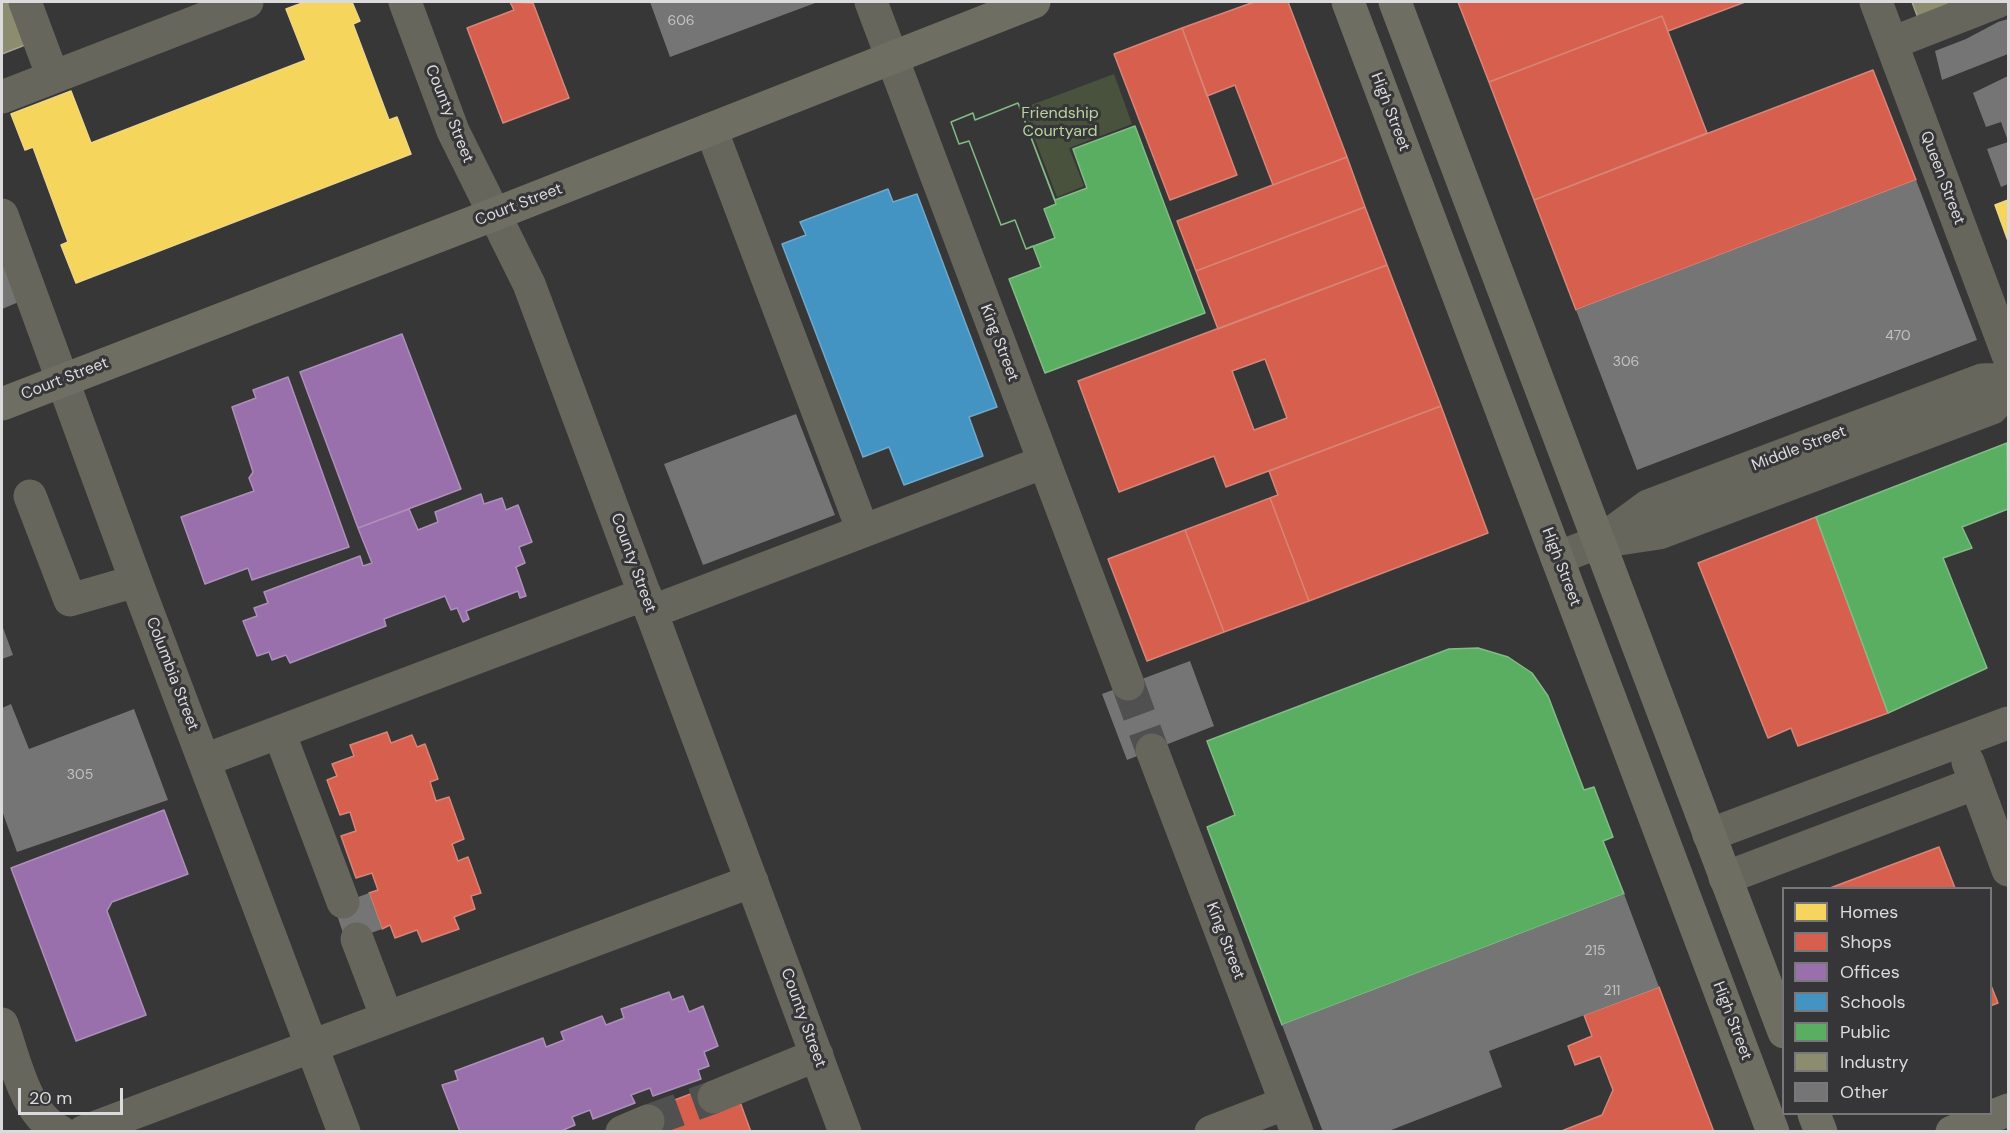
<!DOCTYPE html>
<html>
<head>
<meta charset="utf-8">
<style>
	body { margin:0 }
	#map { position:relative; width:2010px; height:1133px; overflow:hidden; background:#373738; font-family:"DM Sans",sans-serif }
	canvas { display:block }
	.frame { position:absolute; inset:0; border:3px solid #dbdbdd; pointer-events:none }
	.legend { position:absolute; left:1782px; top:887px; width:210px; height:228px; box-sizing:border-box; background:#363639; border:2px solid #78787b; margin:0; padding:8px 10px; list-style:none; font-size:18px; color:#dbdbdd }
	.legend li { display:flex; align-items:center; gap:12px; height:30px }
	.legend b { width:30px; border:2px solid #78787b }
	.scale { position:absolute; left:18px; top:1088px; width:105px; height:27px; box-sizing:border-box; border:3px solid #dbdbdd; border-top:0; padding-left:8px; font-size:18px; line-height:21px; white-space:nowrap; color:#dbdbdd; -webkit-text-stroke:4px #363639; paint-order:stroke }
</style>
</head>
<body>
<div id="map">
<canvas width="2010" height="1133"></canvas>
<div class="frame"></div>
<ul class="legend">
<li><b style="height:16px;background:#f6d55c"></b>Homes</li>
<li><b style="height:16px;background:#d6604d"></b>Shops</li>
<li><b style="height:16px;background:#9970ab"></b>Offices</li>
<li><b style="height:16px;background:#4393c3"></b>Schools</li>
<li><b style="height:16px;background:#5aae61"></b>Public</li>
<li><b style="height:16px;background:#8c8c6e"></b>Industry</li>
<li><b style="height:16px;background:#757576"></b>Other</li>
</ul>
<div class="scale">20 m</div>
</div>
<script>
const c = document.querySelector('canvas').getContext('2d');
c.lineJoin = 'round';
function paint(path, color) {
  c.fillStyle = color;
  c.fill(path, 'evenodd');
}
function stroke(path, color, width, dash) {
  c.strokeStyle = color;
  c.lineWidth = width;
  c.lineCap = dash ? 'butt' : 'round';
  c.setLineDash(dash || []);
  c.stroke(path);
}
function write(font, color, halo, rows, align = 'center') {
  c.font = font + ' "DM Sans",sans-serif';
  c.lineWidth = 6;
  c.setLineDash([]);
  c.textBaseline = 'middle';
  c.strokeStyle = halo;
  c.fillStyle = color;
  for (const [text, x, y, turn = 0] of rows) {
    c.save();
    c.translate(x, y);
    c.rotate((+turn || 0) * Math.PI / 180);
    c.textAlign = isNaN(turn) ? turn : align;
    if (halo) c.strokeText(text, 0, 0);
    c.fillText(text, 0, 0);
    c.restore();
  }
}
const green = new Path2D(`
	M1114 74 1132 124 1069 148 1084 186 1057 197 1023 108Z`);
const homes = new Path2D(`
	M305 2H352L360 21 353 24 389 120 397 117 411 154 76 283 61 245 68 242 33 147 25 150 11 114 71 91 91 143 306 60 286 9Z
	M2008 200V241L1995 205Z`);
const shops = new Path2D(`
	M510 2 533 3 569 98 503 123 467 28 514 10Z
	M1254 2H1288L1347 157 1273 185 1235 85 1207 96 1182 28Z
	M1458 2H1745L1668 31 1662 16 1489 82Z
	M1662 16 1707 133 1534 200 1489 82Z
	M1182 28 1237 175 1170 200 1114 54Z
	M1873 70 1916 180 1576 310 1534 200Z
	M1347 157 1365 207 1196 271 1177 221Z
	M1365 207 1387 265 1218 329 1196 271Z
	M1387 265 1441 406 1226 487 1214 456 1119 492 1078 381ZM1265 359 1287 418 1254 430 1232 371Z
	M1441 406 1488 533 1309 601 1270 498 1278 495 1269 471Z
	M1270 498 1309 601 1224 632 1185 530Z
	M1816 517 1888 713 1798 746 1791 728 1768 738 1698 563Z
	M1185 530 1224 632 1147 661 1108 559Z
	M387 732 391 743 412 735 417 747 425 744 438 779 430 782 436 801 449 797 464 839 452 844 458 861 468 857 481 893 471 896 475 909 454 917 459 929 422 942 417 930 395 938 390 925 382 929 369 893 378 890 372 873 356 878 341 836 356 831 350 812 340 815 327 780 337 776 332 764 354 756 350 745Z
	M1939 847 1955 888H1830Z
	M1990 983 1998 1003 1990 1006Z
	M1659 987 1714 1132H1559L1602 1115 1613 1090 1600 1056 1575 1065 1568 1046 1592 1036 1584 1015Z
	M696 1092 736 1103 740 1102 751 1132H652L645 1111Z`);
const offices = new Path2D(`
	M402 334 461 489 358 528 300 372Z
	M288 377 349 547 252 580 248 568 205 584 181 517 254 491 249 478 253 472 232 407 256 398 253 390Z
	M481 494 484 504 502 498 506 510 518 505 532 542 519 547 525 563 516 567 526 596 520 598 518 591 466 611 469 619 463 622 457 608 451 610 445 596 384 619 386 626 290 663 286 655 272 660 269 652 257 656 243 621 257 616 254 608 268 603 264 592 360 556 363 566 372 563 358 528 409 509 418 530 438 522 435 512Z
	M164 810 188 874 112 902 107 911 146 1015 76 1041 11 868Z
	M669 992 672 1000 683 996 689 1012 703 1006 718 1046 704 1052 709 1066 698 1070 701 1079 653 1096 650 1088 631 1095 635 1103 593 1119 590 1110 572 1117 575 1125 559 1132H460L442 1085 458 1080 455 1071 543 1038 546 1047 564 1040 561 1032 602 1016 606 1025 624 1018 621 1009Z`);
const schools = new Path2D(`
	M888 189 893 202 917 194 997 407 969 417 983 456 904 485 889 447 863 457 782 244 806 235 800 222Z`);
const public = new Path2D(`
	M1018 103 1055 200 1087 188 1073 149 1135 126 1205 313 1045 373 1009 279 1041 267 1033 246 1026 249 1015 220 1001 225 969 141 959 144 951 122 973 113 975 120Z
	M1018 103 1056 204 1044 209 1055 238 1026 249 1015 220 1001 225 969 141 959 144 951 122 973 113 975 120Z
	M2007 443 2008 509 1962 527 1972 548 1943 558 1987 668 1888 713 1816 517Z
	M1478 648 1508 657 1532 673 1548 696 1584 790 1594 787 1613 837 1603 841 1624 894 1282 1025 1207 827 1235 815 1207 741 1449 649Z`);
const industry = new Path2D(`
	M2 2H9L25 45 2 54Z
	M1912 2H1969L1918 18Z`);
const building = new Path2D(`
	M650 2H818L670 57Z
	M2008 19V54L1942 80 1935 51 1966 39 1998 22Z
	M2008 76V141L2001 122 1986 127 1973 93Z
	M2008 142V184L2001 187 1987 149Z
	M1916 180 1977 340 1637 470 1576 310Z
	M7 264 21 301 2 309V266Z
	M796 414 835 515 703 565 664 464Z
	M2 625 13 655 2 659Z
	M1190 661 1214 726 1127 760 1102 694Z
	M11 704 29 749 134 709 168 800 17 852 2 811V708Z
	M369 893 382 929 346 942 334 906Z
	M1624 894 1659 987 1489 1051 1502 1087 1386 1132H1323L1282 1025Z`);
const minorTunnel = new Path2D(`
	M1128 684 1152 750
	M648 1121 714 1097`);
const minor = new Path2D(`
	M25 2 53 77
	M405 2 453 131 529 284 845 1132
	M871 2 1128 684
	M1876 2 2008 355
	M1892 43 1997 2
	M2 97 247 2
	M711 129 863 531
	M2 215 136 581 344 1132
	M30 496 70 600 136 581
	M1603 539 1648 506 1982 380 2008 379
	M1557 558 1599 542 1659 533 1992 408 2008 389
	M651 612 1044 462
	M279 732 343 902
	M1152 750 1297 1132
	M205 760 645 594
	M1968 762 2008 870
	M1709 835 2008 723
	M1725 878 1976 783
	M357 939 387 1018
	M2 1024C15 1059 24 1114 61 1132
	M714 1097 817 1055
	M83 1132 752 881
	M622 1132 648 1121
	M1211 1132 1286 1103`);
const major = new Path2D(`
	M1348 2 1773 1132
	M1395 2 1784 1032
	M2 404 495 214 1034 2
	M1814 1114 1821 1132
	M1952 1132 2008 1110`);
const numberNames = [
	["606",681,21],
	["470",1898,336],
	["306",1626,362],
	["305",80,775],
	["215",1595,951],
	["211",1612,991]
];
const streetNames = [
	["High Street",1390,112,69],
	["County Street",449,114,68],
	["Queen Street",1942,178,69],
	["Court Street",519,205,-21],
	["King Street",999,343,69],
	["Court Street",65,379,-21],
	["Middle Street",1799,449,-21],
	["County Street",633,563,70],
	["High Street",1561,567,69],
	["Columbia Street",172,674,69],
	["King Street",1225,941,69],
	["County Street",803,1018,70],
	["High Street",1732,1021,69]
];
const parkNames = [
	["Friendship",1060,114],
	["Courtyard",1060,132]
];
paint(green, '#48523d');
paint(homes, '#f6d55c');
stroke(homes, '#eed783', 1.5);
paint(shops, '#d6604d');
stroke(shops, '#d88578', 1.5);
paint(offices, '#9970ab');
stroke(offices, '#ad90ba', 1.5);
paint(schools, '#4393c3');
stroke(schools, '#71a9cb', 1.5);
paint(public, '#5aae61');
stroke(public, '#81bc86', 1.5);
paint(industry, '#8c8c6e');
stroke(industry, '#a4a48f', 1.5);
paint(building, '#757576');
stroke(minorTunnel, '#505051', 33, [33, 16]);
stroke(minor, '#67665c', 33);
stroke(major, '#6f6e62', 33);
write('14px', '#c2c2c3', null, numberNames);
write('16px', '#dbdbdd', '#363639', streetNames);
write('16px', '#bad39e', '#363639', parkNames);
</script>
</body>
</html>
